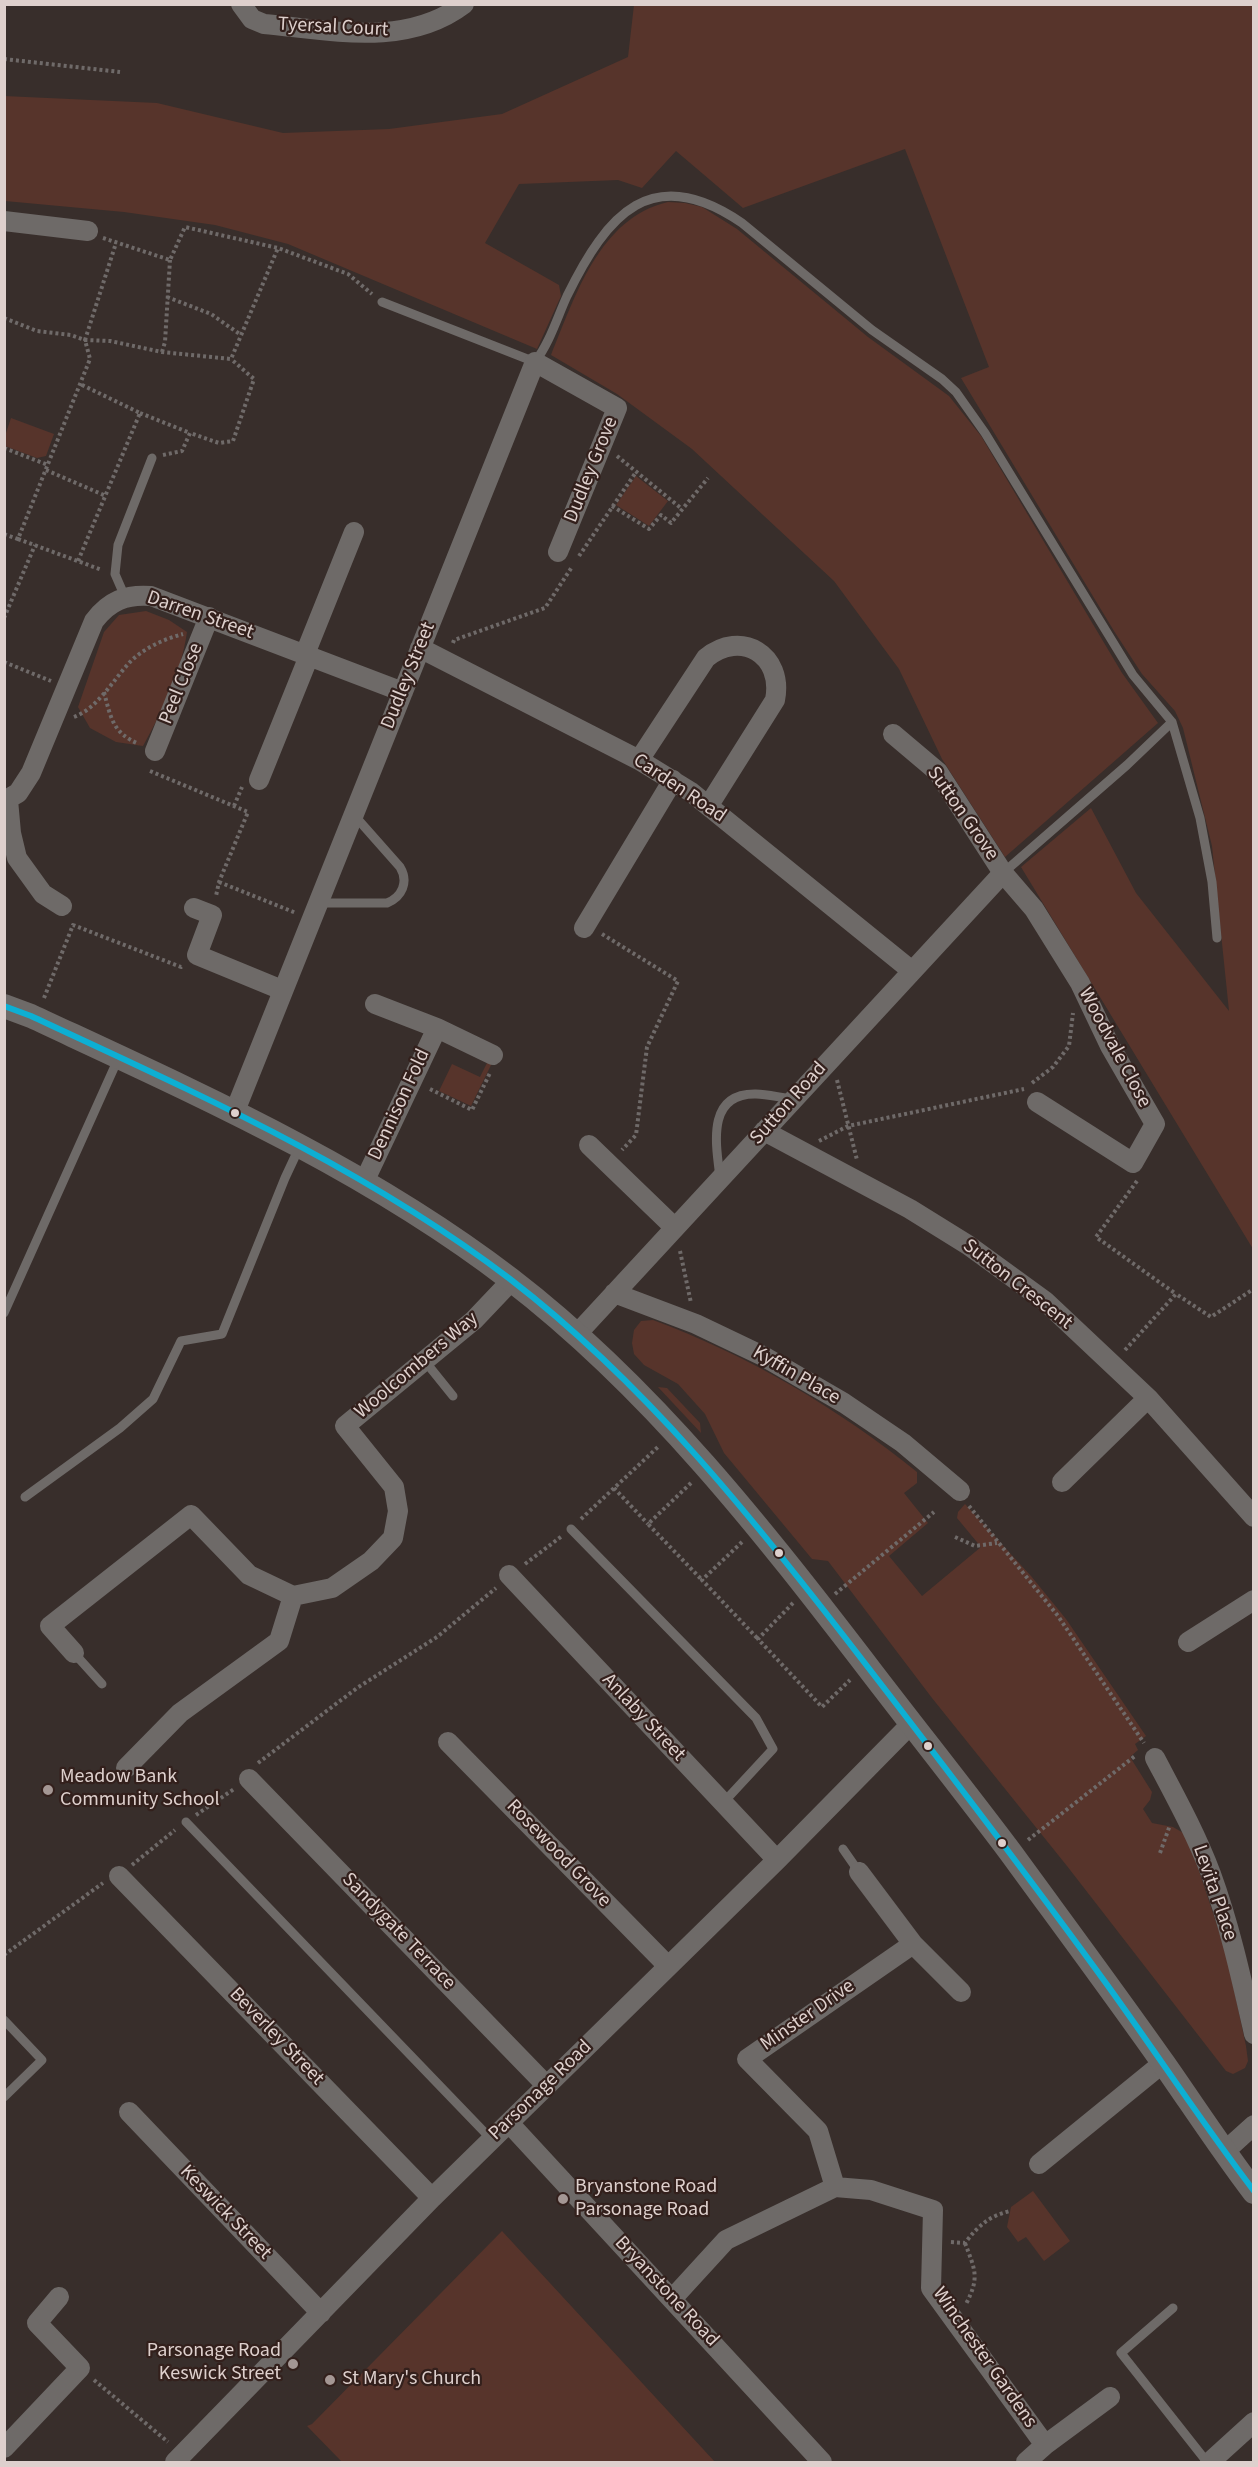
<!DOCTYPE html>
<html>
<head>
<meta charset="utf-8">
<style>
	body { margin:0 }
	#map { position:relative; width:1258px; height:2467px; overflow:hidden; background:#382e2b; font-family:"Source Sans 3",sans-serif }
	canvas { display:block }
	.frame { position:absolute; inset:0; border:6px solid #ded0cd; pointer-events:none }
</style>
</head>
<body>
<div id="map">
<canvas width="1258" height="2467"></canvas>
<div class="frame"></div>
</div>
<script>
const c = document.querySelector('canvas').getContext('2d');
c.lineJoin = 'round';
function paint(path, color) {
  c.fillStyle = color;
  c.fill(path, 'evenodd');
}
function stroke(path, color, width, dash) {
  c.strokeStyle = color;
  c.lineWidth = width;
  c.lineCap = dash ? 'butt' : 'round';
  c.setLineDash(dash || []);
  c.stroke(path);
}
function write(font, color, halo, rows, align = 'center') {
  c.font = font + ' "Source Sans 3",sans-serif';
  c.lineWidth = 4.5;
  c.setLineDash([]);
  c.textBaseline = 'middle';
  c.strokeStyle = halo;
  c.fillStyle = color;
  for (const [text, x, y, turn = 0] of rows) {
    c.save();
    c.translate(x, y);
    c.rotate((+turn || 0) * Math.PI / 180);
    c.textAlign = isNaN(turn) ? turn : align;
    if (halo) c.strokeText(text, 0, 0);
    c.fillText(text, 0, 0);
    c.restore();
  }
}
const green = new Path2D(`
	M634 5H1253V1249L1021 867 1091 808 1136 893 1229 1011 1212 846 1183 728 1175 711 1142 674 1114 631 961 378 989 367 905 149 743 208 676 151 642 188 618 180 519 184 485 243 559 285 561 296 537 349 288 244 215 225 124 212 5 201 4 96 157 103 283 133 389 129 502 114 628 57Z
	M668 202 685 203 702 207 737 229 868 337 949 396 981 436 1122 673 1158 723 1005 857 942 759 899 669 834 581 692 449 617 394 551 355C575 297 599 218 668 202Z
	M11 418 54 434 46 456 37 458 5 446V436Z
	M636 476 668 501 649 526 616 505Z
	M146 611 169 620 187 632C181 673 163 710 143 746L116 742 90 728 78 707 104 632 119 615Z
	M488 1061 492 1063 471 1106 439 1091 452 1064 480 1077Z
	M653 1320C748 1355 839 1409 917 1472V1483L904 1493 928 1523 889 1556 922 1596 981 1547 957 1518 958 1512 965 1504 1031 1576 1066 1619 1146 1736 1135 1744 1138 1750 1130 1757 1152 1792 1150 1800 1143 1809 1152 1823 1173 1827 1187 1835 1226 1952 1246 2046 1248 2061 1245 2068 1233 2074 1226 2071 1067 1866 932 1698 828 1561 812 1559 724 1453 705 1414 678 1384 644 1365 634 1354 632 1343 634 1330 641 1321Z
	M658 1387 667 1388 700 1423 701 1433Z
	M1033 2191 1070 2241 1044 2261 1026 2237 1018 2242 1007 2227 1011 2207Z
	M502 2231 715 2462H342L307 2426 312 2424Z`);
const path = new Path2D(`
	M4 59 120 72
	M103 238 170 260 185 227 278 248 348 274 372 294
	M167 297 211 314 241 335
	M4 318 37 331 71 335 85 340 110 341 162 352 231 359 278 248
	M162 352 165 342 170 260
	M140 413 190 433
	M4 448 48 465
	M163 455 182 451 190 433 219 443 233 441 254 379 231 359
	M617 456 682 509
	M46 470 106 496
	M612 506 649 529 661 515 671 523 708 478
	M4 534 18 539 90 359 85 340 116 243
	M18 539 102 570
	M579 556 636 472
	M78 561 140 413 80 384
	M4 618 35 545
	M453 643 454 640 545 608 572 567
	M4 662 51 681
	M104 692C111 719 113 733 139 744
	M74 717C98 708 113 680 130 662 144 648 164 639 183 634
	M150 771 248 812 219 882 216 896
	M234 806 242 787
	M219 882 296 913
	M602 934 678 981 647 1047 636 1135 622 1150
	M44 998 73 925 181 967 183 965
	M837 1080 857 1160
	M1032 1083 1053 1067 1069 1046 1073 1013
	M430 1089 472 1110 490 1073
	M819 1141 848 1126 1024 1089
	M1137 1181 1096 1237 1176 1294
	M680 1251 691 1303
	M1125 1350 1176 1294 1211 1317 1252 1290
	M691 1483 648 1524 702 1580
	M614 1488 648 1524
	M969 1506 1058 1616 1144 1743
	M581 1519 659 1446
	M955 1537 975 1546 997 1543
	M742 1542 702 1580 758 1639
	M525 1564 562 1536
	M835 1594 934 1512
	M793 1603 758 1639 822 1707 850 1680
	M258 1763 357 1688 437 1637 496 1588
	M196 1815 234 1789
	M1028 1840 1135 1756
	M1160 1853 1170 1825
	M132 1865 175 1830
	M4 1955 103 1883
	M951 2242 965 2243C978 2226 989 2216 1010 2211
	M965 2243C975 2270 980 2277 966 2304
	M94 2380 168 2442`);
const service = new Path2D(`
	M382 302 535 362C550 342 557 318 567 296 607 214 652 161 742 223L872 330 942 379 956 392 985 433 1133 675 1172 722 1127 765 1003 873
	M125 597 115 574 118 545 152 458
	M1172 722 1200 818 1212 882 1217 938
	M318 903H387C402 897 409 882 400 867L354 815
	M720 1177C716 1145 706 1093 756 1094 768 1094 781 1098 793 1099
	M4 1313 118 1059
	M424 1360 453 1396
	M25 1497 120 1428 153 1399 181 1341 222 1334 285 1178 299 1148
	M571 1529 756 1718 773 1749 723 1803
	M74 1653 102 1684
	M186 1822 492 2140
	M843 1849 859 1872
	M4 2020 42 2060 4 2097
	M1173 2308 1121 2353 1207 2462`);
const minor = new Path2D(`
	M241 4 252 19 264 24C330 30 406 48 464 4
	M4 221 88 231
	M420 648 639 760 691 792 912 971
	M305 654 354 532
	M893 734 938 772 1003 873 1034 909 1080 983 1110 1046 1155 1124 1133 1163 1037 1102
	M155 751 209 617
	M639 760 706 658C741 629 784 655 775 700L709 805
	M259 780 309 656
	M8 800 11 833 17 858 43 894 62 906
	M4 801 18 793 31 773 94 621C109 601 126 594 151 596L403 692
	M194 908 212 915 197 955 282 990
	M584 928 673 780
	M437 1028 493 1055
	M235 1111 535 362 617 408 558 552
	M764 1131 910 1209 968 1245 1045 1301 1148 1398 1254 1517
	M589 1145 674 1227
	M364 1182 437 1028 375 1004
	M614 1293 696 1324 763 1356 844 1403 903 1443 960 1491
	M576 1335 1003 873
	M1062 1482 1148 1398
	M509 1575 777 1860
	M1188 1642 1254 1600
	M74 1653 50 1626 191 1515 249 1575 293 1596
	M448 1742 668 1966
	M1155 1758C1175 1796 1196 1834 1211 1874 1230 1926 1242 1981 1254 2034
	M126 1768 180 1713 279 1641 293 1596 332 1588 371 1561 393 1538 398 1511 394 1487 345 1426 474 1320 512 1280
	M249 1779 546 2085
	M859 1872 913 1944 961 1992
	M119 1876 432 2198
	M129 2112 321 2313
	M509 2123 822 2462
	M1224 2152 1254 2125
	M1039 2164 1163 2063
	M835 2187 818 2131 747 2059 913 1944
	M672 2299 726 2240 835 2187 871 2190 933 2210 931 2288 1045 2445
	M4 2448 80 2368 37 2323 59 2297
	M175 2462 432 2198 777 1860 911 1724
	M1026 2462 1045 2445 1110 2397
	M1210 2462 1254 2422`);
const tertiary = new Path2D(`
	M4 1006 31 1016C196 1093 364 1167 510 1279 653 1389 764 1532 873 1674 919 1734 966 1793 1011 1853 1062 1923 1114 1993 1164 2064 1194 2107 1222 2150 1254 2192`);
const bus1 = new Path2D(`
	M4 1006 31 1016C196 1093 364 1167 510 1279 645 1383 753 1518 857 1653 942 1763 1026 1873 1108 1986 1157 2054 1203 2124 1254 2191`);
const markers = [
	[235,1113,5,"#ded0cd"],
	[779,1553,5,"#ded0cd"],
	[928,1746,5,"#ded0cd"],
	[48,1790,6,"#a49794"],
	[1002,1843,5,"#ded0cd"],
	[563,2199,6,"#a49794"],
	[293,2364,6,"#a49794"],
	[330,2380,6,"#a49794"]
];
const streetNames = [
	["Tyersal Court",333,28,3],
	["Dudley Grove",592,470,-68],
	["Darren Street",200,616,19],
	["Dudley Street",409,676,-68],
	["Peel Close",182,684,-68],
	["Carden Road",679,789,34],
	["Sutton Grove",962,814,55],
	["Woodvale Close",1114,1048,62],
	["Sutton Road",789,1104,-48],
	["Dennison Fold",400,1105,-65],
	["Sutton Crescent",1017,1285,38],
	["Woolcombers Way",417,1366,-40],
	["Kyffin Place",796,1376,30],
	["Anlaby Street",643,1718,47],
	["Rosewood Grove",558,1854,46],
	["Levita Place",1214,1893,71],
	["Sandygate Terrace",398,1932,46],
	["Minster Drive",808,2016,-35],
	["Beverley Street",276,2037,46],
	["Parsonage Road",541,2091,-44],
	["Keswick Street",225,2213,46],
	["Bryanstone Road",666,2292,47],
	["Winchester Gardens",984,2358,55]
];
const poiNames = [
	["Meadow Bank",60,1778],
	["Community School",60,1801],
	["Bryanstone Road",575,2188],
	["Parsonage Road",575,2211],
	["Parsonage Road",281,2352,"right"],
	["Keswick Street",281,2375,"right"],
	["St Mary's Church",342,2380]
];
paint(green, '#57342b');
stroke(path, '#6f6a69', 4, [3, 3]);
stroke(service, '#6e6a68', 9);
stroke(minor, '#6e6a68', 20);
stroke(tertiary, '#6e6a68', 24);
stroke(bus1, '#0dafd3', 6);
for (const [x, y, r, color] of markers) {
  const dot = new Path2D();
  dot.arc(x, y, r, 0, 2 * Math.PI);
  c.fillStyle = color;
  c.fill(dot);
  stroke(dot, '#33201c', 2);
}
write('20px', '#ded0cd', '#33201c', streetNames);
write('20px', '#ded0cd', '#33201c', poiNames, 'left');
</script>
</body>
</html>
